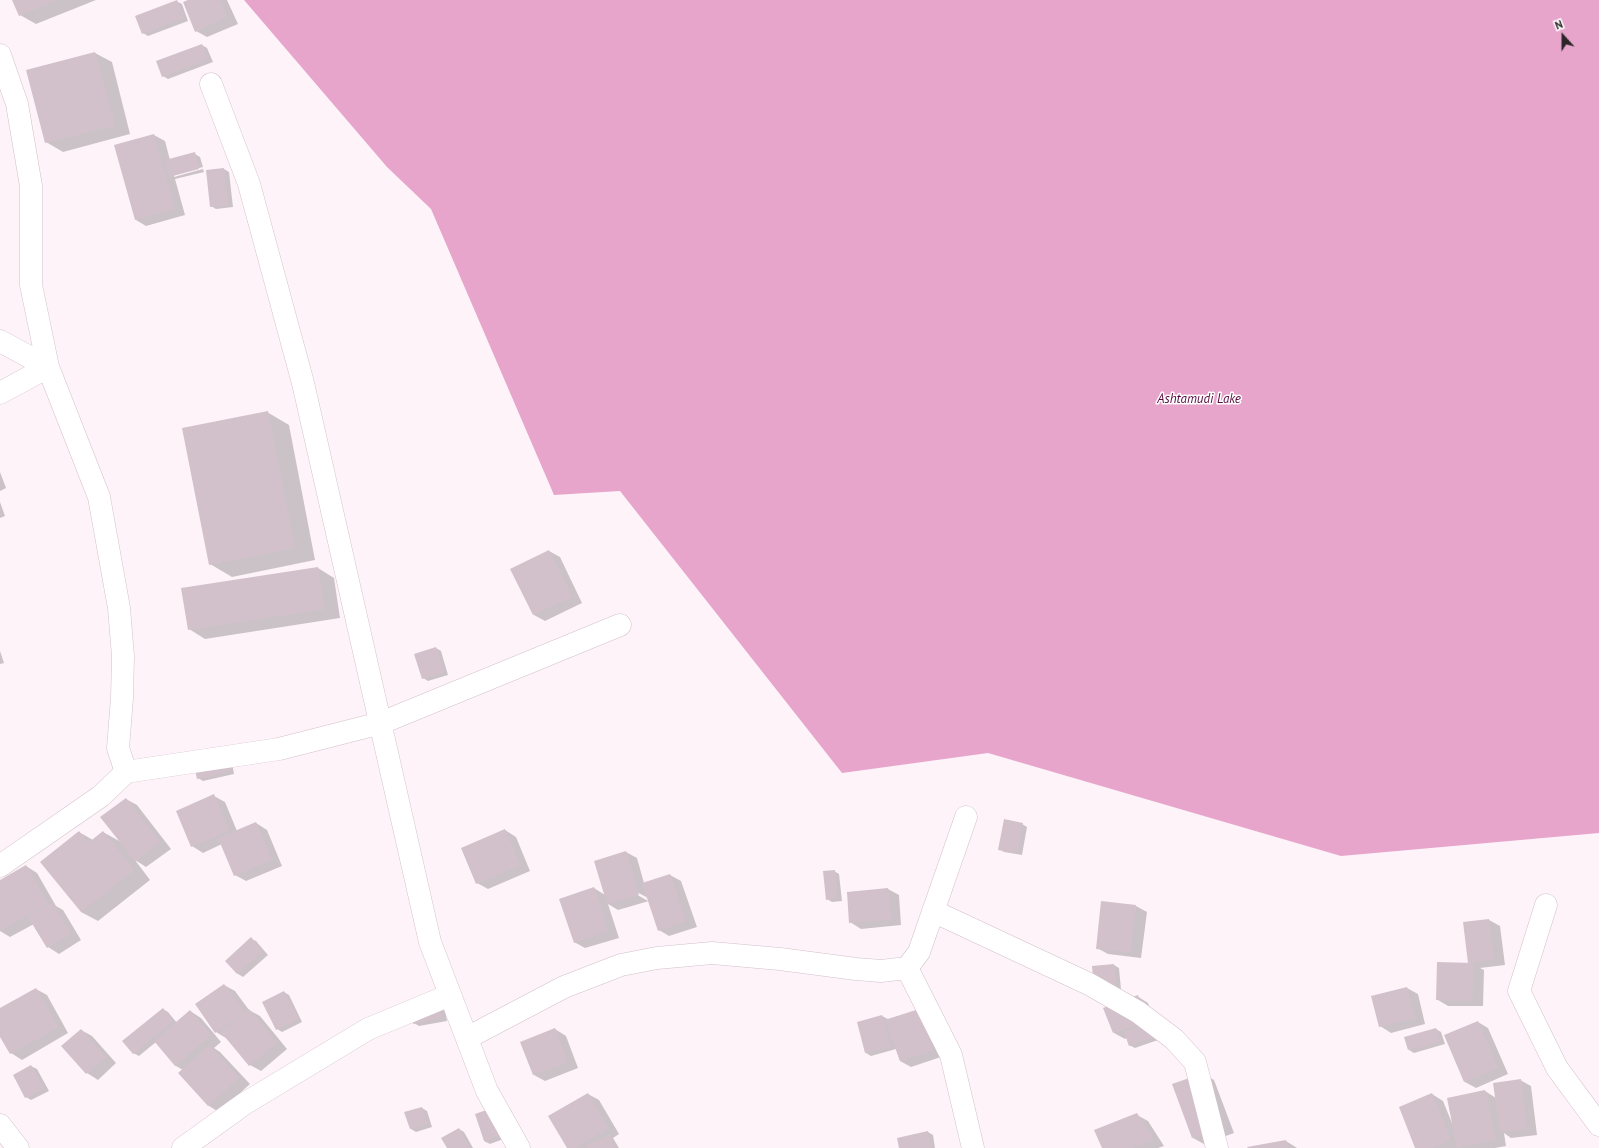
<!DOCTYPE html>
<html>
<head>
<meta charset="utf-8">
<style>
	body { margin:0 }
	#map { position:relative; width:1599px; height:1148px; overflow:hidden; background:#fef3f9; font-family:"PT Sans",sans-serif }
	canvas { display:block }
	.north { position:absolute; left:1543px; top:16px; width:40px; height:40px; -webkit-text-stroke:3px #fff; paint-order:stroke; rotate:339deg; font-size:11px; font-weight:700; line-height:16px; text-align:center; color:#2c2529 }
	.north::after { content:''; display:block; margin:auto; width:14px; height:18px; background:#2c2529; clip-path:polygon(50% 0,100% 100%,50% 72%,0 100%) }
</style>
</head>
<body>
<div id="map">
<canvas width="1599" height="1148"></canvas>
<div class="north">N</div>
</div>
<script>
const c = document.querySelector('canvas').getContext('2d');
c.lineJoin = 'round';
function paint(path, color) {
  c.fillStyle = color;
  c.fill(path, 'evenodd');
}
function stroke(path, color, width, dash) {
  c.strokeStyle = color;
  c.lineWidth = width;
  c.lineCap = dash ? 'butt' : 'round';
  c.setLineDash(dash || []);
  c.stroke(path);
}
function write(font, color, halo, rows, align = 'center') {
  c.font = font + ' "PT Sans",sans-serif';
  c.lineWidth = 3;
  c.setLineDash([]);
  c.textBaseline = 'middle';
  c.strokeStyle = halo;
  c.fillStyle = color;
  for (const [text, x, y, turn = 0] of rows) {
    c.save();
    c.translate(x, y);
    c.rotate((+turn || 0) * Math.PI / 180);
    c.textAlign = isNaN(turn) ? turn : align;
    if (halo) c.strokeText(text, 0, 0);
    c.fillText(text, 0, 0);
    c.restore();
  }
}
const water = new Path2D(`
	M244 0H1599V833L1341 856 988 753 842 773 620 491 554 495 431 209 387 167Z`);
const shadow = new Path2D(`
	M14 0H96L36 24 20 15Z
	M190 0H227L238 24 207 37 196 31Z
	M176 1 182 4 188 21 148 36 143 33Z
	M202 45 207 48 213 62 168 79 163 76Z
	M95 53 112 62 130 134 63 152 46 142 27 71Z
	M154 135 165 141 170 160 195 154 200 157 203 167 174 174V177L203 169 204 172 175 179 185 215 146 226 136 220Z
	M224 169 229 172 233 207 216 209 211 206Z
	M267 412 289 425 315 560 232 577 210 564Z
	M0 472 6 488 0 491Z
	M0 502 5 516 0 518Z
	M549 551 560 557 582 603 545 621 534 615Z
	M318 568 334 578 340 618 205 639 189 629Z
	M436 648 441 651 448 675 428 681 423 678Z
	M0 651 4 663 0 664Z
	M231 758 234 774 203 781 198 778Z
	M214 796 225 802 237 831 256 823 267 830 282 866 246 881 235 875 222 844 203 853 192 846Z
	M126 799 137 805 171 849 146 867 135 860 150 880 98 921 81 912 79 832 93 840 103 832 121 842Z
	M1022 824 1027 827 1022 855 1004 852 999 849Z
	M505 830 516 837 530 871 488 889 477 883Z
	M626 852 637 858 644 883 670 875 681 881 697 927 669 936 659 930 649 901 618 910 608 904 619 938 585 948 574 942 594 888 605 895ZM635 891 648 898V901L634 893Z
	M26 866 37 873 56 906 63 910 81 940 59 954 48 947 34 924 10 937 0 931V881Z
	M834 871 839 874 842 901 832 902 827 899Z
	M888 889 899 895 901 925 861 929 850 922Z
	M1136 906 1147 912 1141 958 1108 954 1097 948Z
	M1489 920 1500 926 1505 965 1480 968 1484 970 1483 1006H1448L1438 1000 1472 964 1469 962Z
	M251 939 256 941 268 955 243 977 238 974 226 961Z
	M1114 965 1119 968 1122 1000 1101 1002Z
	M224 985 235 991 249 1010 260 1016 287 1049 261 1071 250 1065 226 1038 216 1032Z
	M1407 988 1418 994 1425 1024 1391 1033 1380 1026Z
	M36 989 47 995 68 1033 22 1060 11 1053 0 1035V1010Z
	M284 992 289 995 302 1022 282 1032 277 1029Z
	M1137 996 1148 1003 1157 1027 1158 1040 1135 1048 1129 1045 1127 1038 1125 1039 1114 1033Z
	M443 999 447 1021 419 1026 414 1023Z
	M163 1009 168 1012 177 1023 190 1011 201 1018 221 1042 214 1048 220 1052 250 1084 219 1112 209 1106 179 1073 183 1070 176 1066 156 1042 139 1056 133 1053Z
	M919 1010 944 1056 911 1067 900 1061 896 1049 871 1056 866 1053 882 1016 888 1019Z
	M1478 1022 1488 1028 1508 1074 1476 1088 1465 1082 1446 1036Z
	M555 1029 566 1036 578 1068 545 1081 534 1075 522 1042Z
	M1436 1029 1441 1032 1445 1044 1414 1053 1409 1050Z
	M81 1030 92 1036 116 1063 98 1080 87 1073Z
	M31 1066 37 1069 49 1091 31 1100 26 1097Z
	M1204 1074 1214 1080 1234 1133 1204 1144 1193 1138Z
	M1520 1080 1531 1086 1537 1135 1511 1138 1504 1133 1506 1146 1495 1148H1416L1432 1094 1443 1101 1452 1123 1485 1091 1496 1098Z
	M588 1094 599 1100 619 1134 613 1138 619 1148H568Z
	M422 1108 427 1111 432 1127 416 1132 411 1129 406 1113Z
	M495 1108 509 1137 490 1144 484 1141Z
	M1137 1115 1148 1121 1164 1146 1158 1148H1103Z
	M459 1129 464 1132 473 1148H448Z
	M928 1132 933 1135 935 1148H900Z
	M1286 1141 1297 1148H1249Z`);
const building = new Path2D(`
	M12 0H57L19 16Z
	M177 0 184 18 142 34 135 16Z
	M188 0H220L227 17 195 32 183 2Z
	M202 44 208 59 162 77 156 61Z
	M95 52 115 125 45 143 26 70Z
	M154 134 175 209 135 220 114 145Z
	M195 152 199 169 169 177 165 160Z
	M224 168 228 205 210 207 206 170Z
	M268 411 295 548 209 565 182 428Z
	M549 550 572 597 533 615 510 569Z
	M318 567 324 609 188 630 181 588Z
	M436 647 444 672 422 679 414 654Z
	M226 754 230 771 197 779 193 761Z
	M214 794 229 830 191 847 176 811Z
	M126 798 160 842 135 861 100 817Z
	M1004 819 1023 823 1017 853 998 850Z
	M256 822 272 860 234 876 218 838Z
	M505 829 520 865 476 884 461 848Z
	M79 831 88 843 103 831 134 870 81 912 40 862Z
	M626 851 639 895 607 904 594 861Z
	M26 865 48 904 0 931V880Z
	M835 870 837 898 826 900 823 871Z
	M670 874 686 921 658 931 642 883Z
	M594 887 608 931 574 943 559 899Z
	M888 888 891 919 849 923 847 892Z
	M1101 901 1136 905 1130 952 1096 949Z
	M53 903 71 934 47 948 28 917Z
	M1489 919 1494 959 1468 963 1463 922Z
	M251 937 263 951 237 974 225 961Z
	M1437 962 1473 963 1472 1001 1436 1000Z
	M1114 964 1117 998 1095 1000 1092 966Z
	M224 984 245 1012 215 1033 195 1004Z
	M1407 987 1415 1018 1379 1027 1371 996Z
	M36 988 58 1027 10 1054 0 1037V1008Z
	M284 991 298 1019 276 1030 262 1002Z
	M438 995 442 1018 413 1024 409 1000Z
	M1138 995 1146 1021 1113 1033 1103 1008Z
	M163 1008 173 1021 133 1054 122 1041Z
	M249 1009 277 1043 249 1066 221 1032Z
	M919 1009 933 1050 900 1061 885 1020Z
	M190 1010 211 1035 175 1066 154 1041Z
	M882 1015 891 1047 865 1053 857 1022Z
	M1478 1021 1498 1068 1464 1082 1444 1035Z
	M1148 1023 1153 1037 1129 1046 1124 1032Z
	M555 1028 568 1062 533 1075 520 1042Z
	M1436 1028 1440 1042 1408 1050 1404 1037Z
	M81 1029 106 1057 86 1074 61 1046Z
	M209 1045 239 1078 208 1106 178 1073Z
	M31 1065 44 1088 25 1098 13 1075Z
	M1204 1073 1224 1127 1192 1138 1172 1084Z
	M1521 1079 1527 1129 1500 1132 1493 1083Z
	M1485 1090 1496 1140 1457 1148 1447 1098Z
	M588 1093 608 1128 575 1148H567L548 1116Z
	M1432 1093 1451 1140 1431 1148H1415L1399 1107Z
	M422 1107 428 1124 410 1129 404 1112Z
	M495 1107 504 1134 484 1141 475 1114Z
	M1137 1113 1154 1140 1132 1148H1102L1094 1130Z
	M459 1128 470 1148H447L441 1138Z
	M928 1131 931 1148H899L897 1138Z
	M610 1135 615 1148H588L586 1145Z
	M1286 1140 1288 1148H1248L1247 1147Z`);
const minor = new Path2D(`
	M0 55 17 104 31 186V285L48 367 99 497 119 608 123 656 122 698 118 748 126 772
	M211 84 249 184 303 383 430 942 487 1091 519 1148
	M0 341 48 367
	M0 393 48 367
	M0 866 101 796 126 772 279 749 381 723 620 625
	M1546 905 1519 991 1557 1068 1599 1125
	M933 911 1089 984 1138 1012 1174 1039 1195 1062 1217 1148
	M907 968 951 1055 973 1148
	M467 1038 564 987 621 965 657 958 712 953 780 959 856 969 881 971 907 968 919 952 966 817
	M0 1125 18 1148
	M183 1148 244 1104 368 1029 450 995`);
const waterNames = [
	["Ashtamudi Lake",1199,399]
];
paint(water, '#e7a5cc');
paint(shadow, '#0003');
paint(building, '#d2c1ca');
stroke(minor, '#d2c0ca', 23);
stroke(minor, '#fff', 22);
write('italic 13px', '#580a41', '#fff', waterNames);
</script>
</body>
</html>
